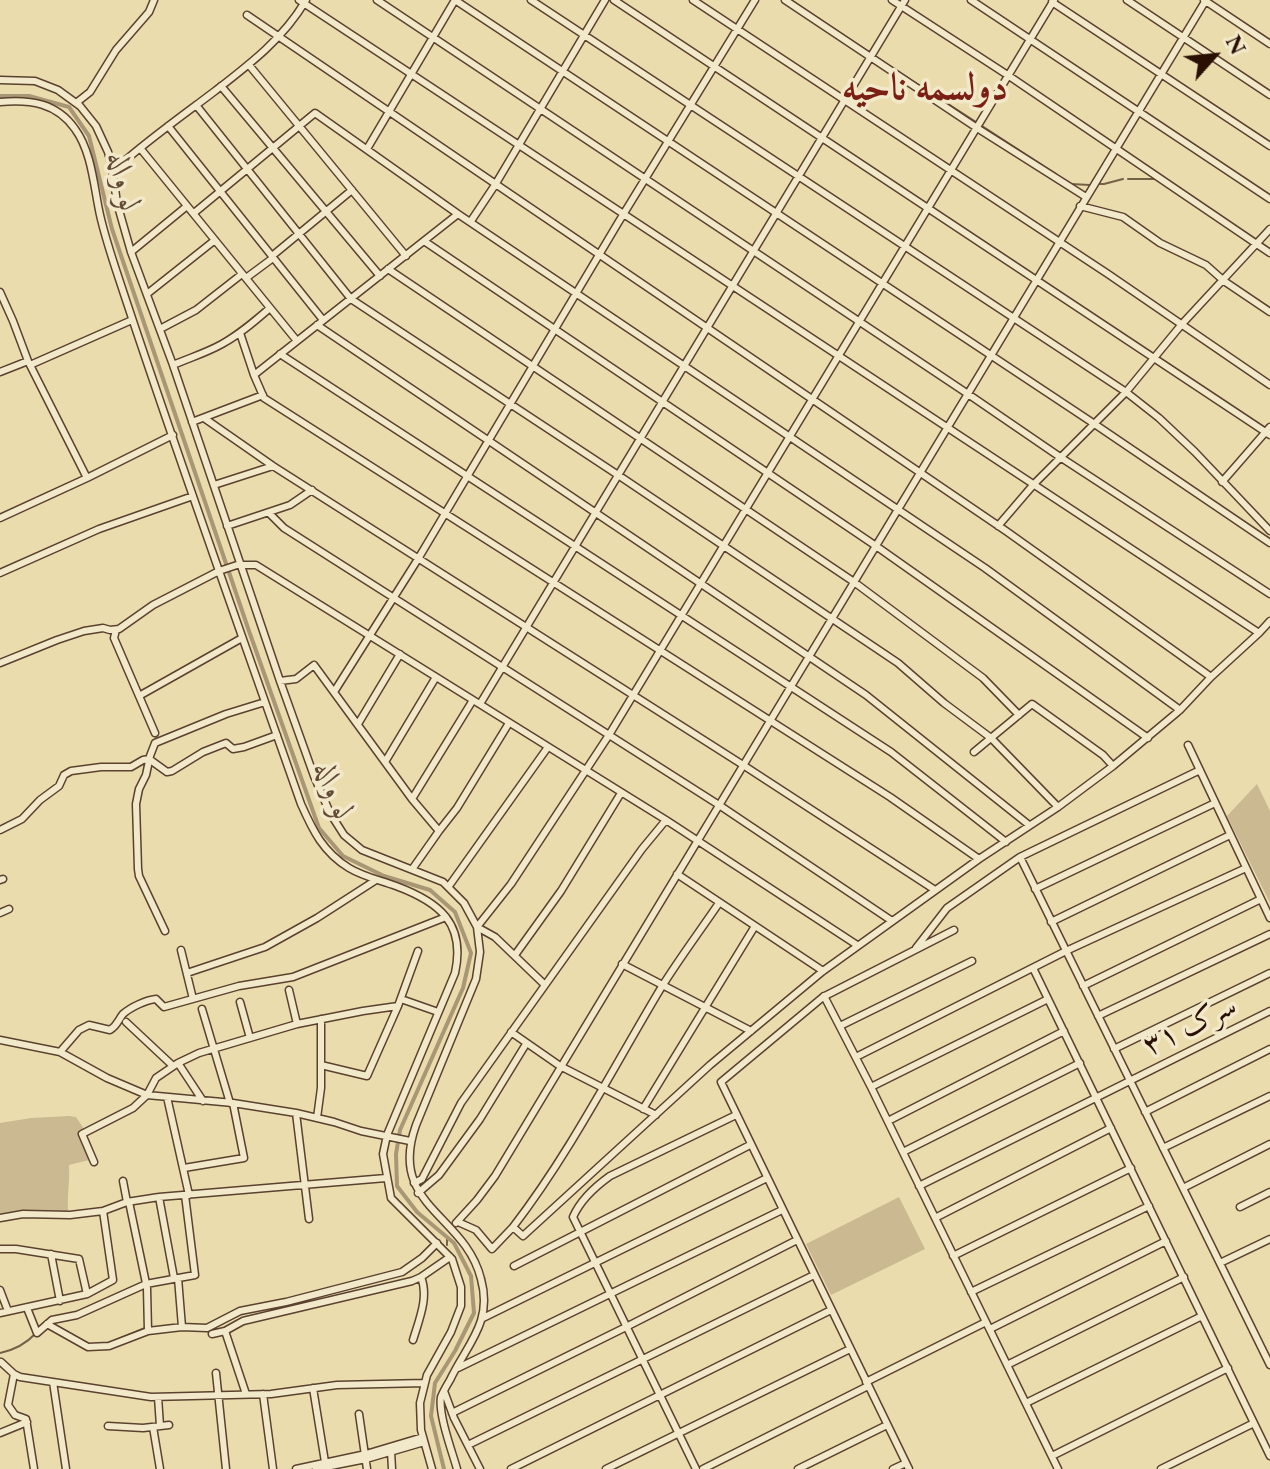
<!DOCTYPE html>
<html>
<head>
<meta charset="utf-8">
<style>
	body { margin:0 }
	#map { position:relative; width:1270px; height:1469px; overflow:hidden; background:#ebdcae; font-family:"EB Garamond",serif }
	canvas { display:block }
	.north { position:absolute; left:1174px; top:16px; width:80px; height:80px; -webkit-text-stroke:6px #f2e8ca; paint-order:stroke; rotate:63deg; font-size:22px; font-weight:700; line-height:32px; text-align:center; color:#2a0f03 }
	.north::after { content:''; display:block; margin:auto; width:28px; height:36px; background:#2a0f03; clip-path:polygon(50% 0,100% 100%,50% 72%,0 100%) }
</style>
</head>
<body>
<div id="map">
<canvas width="1270" height="1469"></canvas>
<div class="north">N</div>
</div>
<script>
const c = document.querySelector('canvas').getContext('2d');
c.lineJoin = 'round';
function paint(path, color) {
  c.fillStyle = color;
  c.fill(path, 'evenodd');
}
function stroke(path, color, width, dash) {
  c.strokeStyle = color;
  c.lineWidth = width;
  c.lineCap = dash ? 'butt' : 'round';
  c.setLineDash(dash || []);
  c.stroke(path);
}
function write(font, color, halo, rows, align = 'center') {
  c.font = font + ' "EB Garamond",Amiri,serif';
  c.lineWidth = 7;
  c.setLineDash([]);
  c.textBaseline = 'middle';
  c.strokeStyle = halo;
  c.fillStyle = color;
  for (const [text, x, y, turn = 0] of rows) {
    c.save();
    c.translate(x, y);
    c.rotate((+turn || 0) * Math.PI / 180);
    c.textAlign = isNaN(turn) ? turn : align;
    if (halo) c.strokeText(text, 0, 0);
    c.fillText(text, 0, 0);
    c.restore();
  }
}
const green = new Path2D(`
	M1257 784 1270 811V903L1227 816Z
	M69 1116 76 1117 84 1129 80 1134 89 1160 69 1165C70 1181 67 1194 68 1210L65 1212 50 1210 0 1216V1123L31 1118Z
	M899 1197 925 1249 831 1295 806 1244Z`);
const stream = new Path2D(`
	M791 0 869 52
	M874 56 976 122
	M982 126 1056 174
	M1128 179H1156
	M1071 184 1090 185
	M1100 184H1104L1123 179
	M447 1245V1238
	M106 1344 145 1328
	M0 1353C14 1350 26 1344 36 1333`);
const canal = new Path2D(`
	M0 96H29L69 107 89 136 112 229 249 631 319 828 343 856 384 876 430 890 455 912 471 953 463 988 400 1130 396 1154 397 1186 417 1212 454 1243 471 1276 474 1313 455 1351 435 1383 431 1416 444 1469`);
const minor = new Path2D(`
	M299 0 1259 633 1211 677 1180 710 1113 766 1058 807 979 859 823 971 710 1065 523 1236 513 1227 492 1249 476 1230 458 1222
	M377 0 968 394 1060 457 1270 594
	M455 0 1093 423 1270 543
	M531 0 1126 392 1159 418 1195 452 1270 531
	M614 0 1270 435
	M693 0 1108 274 1270 385
	M785 0 977 128 1086 197
	M892 0 1009 76 1270 253
	M971 0 1270 199
	M1127 0 1270 95
	M1204 0 1270 44
	M1052 2 1270 146
	M247 15 1006 531 1211 677
	M249 65 406 256
	M0 80 35 81 58 90 80 106 96 126 108 152 112 167 117 203 131 252 173 365 280 681 314 776 330 813 344 835 362 850 443 882 464 903 477 927 480 952 476 979 416 1125C387 1206 465 1214 481 1279 493 1323 467 1344 450 1380 447 1385 443 1392 441 1397 438 1414 452 1451 457 1469
	M221 86 380 276
	M0 102C30 99 57 103 75 129 92 152 94 188 100 215 105 237 112 258 119 279 177 455 240 630 301 804 313 831 323 852 349 868 364 877 380 880 396 886 439 902 466 923 455 973L387 1135 383 1154 391 1198 452 1259 461 1287V1306L451 1332 427 1375 420 1403 421 1430 432 1469
	M76 103 90 92 116 50 149 12 154 0
	M196 105 351 299 618 475 898 663 944 703 991 738 1058 807
	M168 126 323 320
	M140 148 297 341
	M367 149 455 0
	M112 167 127 159C155 135 186 113 215 91 250 64 284 38 306 0
	M1080 206 1123 217 1160 243 1206 265 1224 281 1270 312
	M194 213 315 113 458 214 985 568 1180 710
	M471 221 495 185 605 0
	M424 241 876 546 1148 738
	M131 252 187 206
	M272 256 352 190
	M388 269 854 582 983 678 1019 715
	M246 278 273 258
	M0 292 13 321 28 361 87 478
	M147 294 215 240
	M317 325 866 695 1029 825
	M160 329 196 310 242 274
	M240 333 254 375 264 398 890 797 979 859
	M280 354 891 752 1006 842
	M30 365 132 320
	M173 365C189 358 206 353 222 344 240 334 255 321 270 308
	M0 372 28 361
	M254 375 458 214
	M204 418 273 466 743 765 935 890
	M192 422 263 395
	M1222 482 1270 427
	M214 485 273 466
	M269 513 284 528 719 805 892 921
	M0 518 87 478 173 435
	M227 526 290 505 312 490
	M998 526 1034 484 1126 392 1182 324 1270 229
	M0 573 99 529 193 496
	M116 630 114 638 155 733
	M1259 633 1270 621
	M0 663 57 640 84 631 103 628 110 630 119 629 153 605 219 571 237 565H256L666 820 857 945
	M280 681 296 679 314 665 412 799 439 831
	M334 692 418 559 618 223 755 0
	M139 696 242 638
	M480 704 905 0
	M358 724 400 654
	M1188 745 1270 918
	M974 752 1032 704 1103 755 1113 766
	M385 762 436 677
	M412 799 473 700
	M0 830 22 819 40 800 59 786 64 775 71 771 101 767H131L143 760 149 759 167 772 172 771 203 752 226 743 233 749 244 747 277 735
	M1020 857 1270 1365
	M413 868 439 831 457 808 509 723
	M677 874 823 971
	M0 880 3 879
	M449 886 548 747
	M1035 889 1215 803
	M0 913 9 909
	M1051 922 1230 835
	M165 931 139 876 138 869 136 804 139 789 146 775 150 756 155 743 226 714 265 702
	M916 948 947 908 1020 857 1200 770
	M181 950 193 999
	M515 955 561 891 621 793
	M622 964 751 1031
	M1033 968 1270 1456
	M187 973 265 947 317 918 376 880
	M545 985 495 937 477 927 511 884 609 735 1054 0
	M1083 986 1261 899
	M289 990 297 1024
	M824 996 871 1087 1058 1469
	M401 999 438 1012
	M240 1002 250 1038
	M202 1009 230 1103
	M1098 1016 1270 934
	M126 1022 173 1066
	M840 1026 972 961
	M511 1032 560 1066 656 1115
	M0 1040 60 1052 107 1078 147 1095 233 1103 296 1113 334 1122 361 1131 410 1141
	M1114 1049 1270 973
	M60 1052 79 1030 89 1025 110 1030C118 1025 118 1020 123 1014 131 1007 146 1000 156 999L164 1007 239 986 293 977 446 917
	M856 1057 1066 951 1246 868
	M178 1063 203 1101
	M321 1065 367 1076 398 1006 418 951
	M871 1087 1048 999
	M167 1097 189 1195
	M643 1109 755 926
	M1145 1112 1270 1049
	M296 1113 309 1219
	M317 1118 321 1088V1019
	M888 1121 1064 1031
	M1163 1148 1270 1096
	M903 1152 1080 1063
	M94 1162 82 1134 133 1108 147 1095 156 1078 178 1063 199 1053 297 1024 363 1011 398 1006
	M184 1168 244 1158 233 1103
	M123 1181 127 1202
	M414 1183 422 1179 461 1103 642 849 666 820
	M919 1186 1270 1011
	M1183 1188 1270 1144
	M418 1193 439 1175 480 1119 526 1044
	M159 1197 174 1278
	M129 1202 147 1288 148 1331
	M1240 1207 1270 1192
	M0 1218 23 1214 70 1215 103 1211 127 1202 159 1197 386 1178
	M935 1218 1111 1128
	M456 1223 477 1200 495 1176 1206 0
	M513 1227C570 1153 613 1068 661 988 679 959 700 931 719 903
	M0 1249H16L79 1259 87 1294
	M51 1254 60 1301
	M953 1256 1131 1168
	M1220 1263 1270 1239
	M514 1266 750 1145
	M178 1278 182 1327
	M0 1290 8 1311
	M971 1292 1149 1206
	M27 1308 37 1333 52 1320 77 1315 146 1284 195 1275 185 1195
	M0 1313 87 1294 113 1280 103 1211
	M483 1318 767 1178
	M47 1324 88 1347 109 1346 148 1331 182 1327 207 1328 240 1311 286 1302 402 1272 422 1258 437 1243
	M990 1329 1166 1241
	M225 1331 246 1394
	M212 1334 225 1331 243 1321 412 1281 421 1277 450 1257
	M413 1340C419 1320 429 1297 421 1277
	M1 1362 14 1374 20 1377 151 1397 271 1394 337 1385 425 1383
	M1007 1365 1184 1277
	M458 1368 782 1210
	M216 1373 226 1469
	M14 1374 8 1405 15 1415 26 1419 34 1469
	M53 1382 66 1469
	M866 1382 986 1322
	M313 1388 325 1462
	M444 1391 454 1418 480 1469
	M263 1394 273 1469
	M158 1397 160 1426
	M1026 1403 1202 1316
	M452 1413 626 1327 797 1240
	M359 1414 367 1469
	M108 1426 143 1428 169 1425
	M153 1427 160 1469
	M0 1433 27 1422
	M468 1445 814 1275
	M391 1451 392 1469
	M1052 1456 1228 1368
	M296 1469 366 1454 423 1437
	M316 1469 366 1459 424 1442
	M511 1469 831 1310
	M606 1469 850 1349
	M696 1469 573 1217C580 1201 596 1186 610 1176L736 1115
	M703 1469 868 1386
	M798 1469 887 1425
	M893 1469 906 1463
	M909 1469 721 1082 823 997 954 930
	M1161 1469 1254 1423`);
const streetNames = [
	["سرک ۳۱",1190,1026,-26]
];
const waterNames = [
	["لو واله",123,182,76],
	["لو واله",333,791,67]
];
const districtNames = [
	["دولسمه ناحیه",925,89]
];
paint(green, '#cab991');
stroke(stream, '#766047', 2);
stroke(canal, '#a99674', 4);
stroke(minor, '#5a422e', 9);
stroke(minor, '#f2e8ca', 6);
write('30px', '#2a0f03', '#f2e8ca', streetNames);
write('italic 32px', '#634c36', '#f2e8ca', waterNames);
write('bold 38px', '#7a1f14', '#f2e8ca', districtNames);
</script>
</body>
</html>
